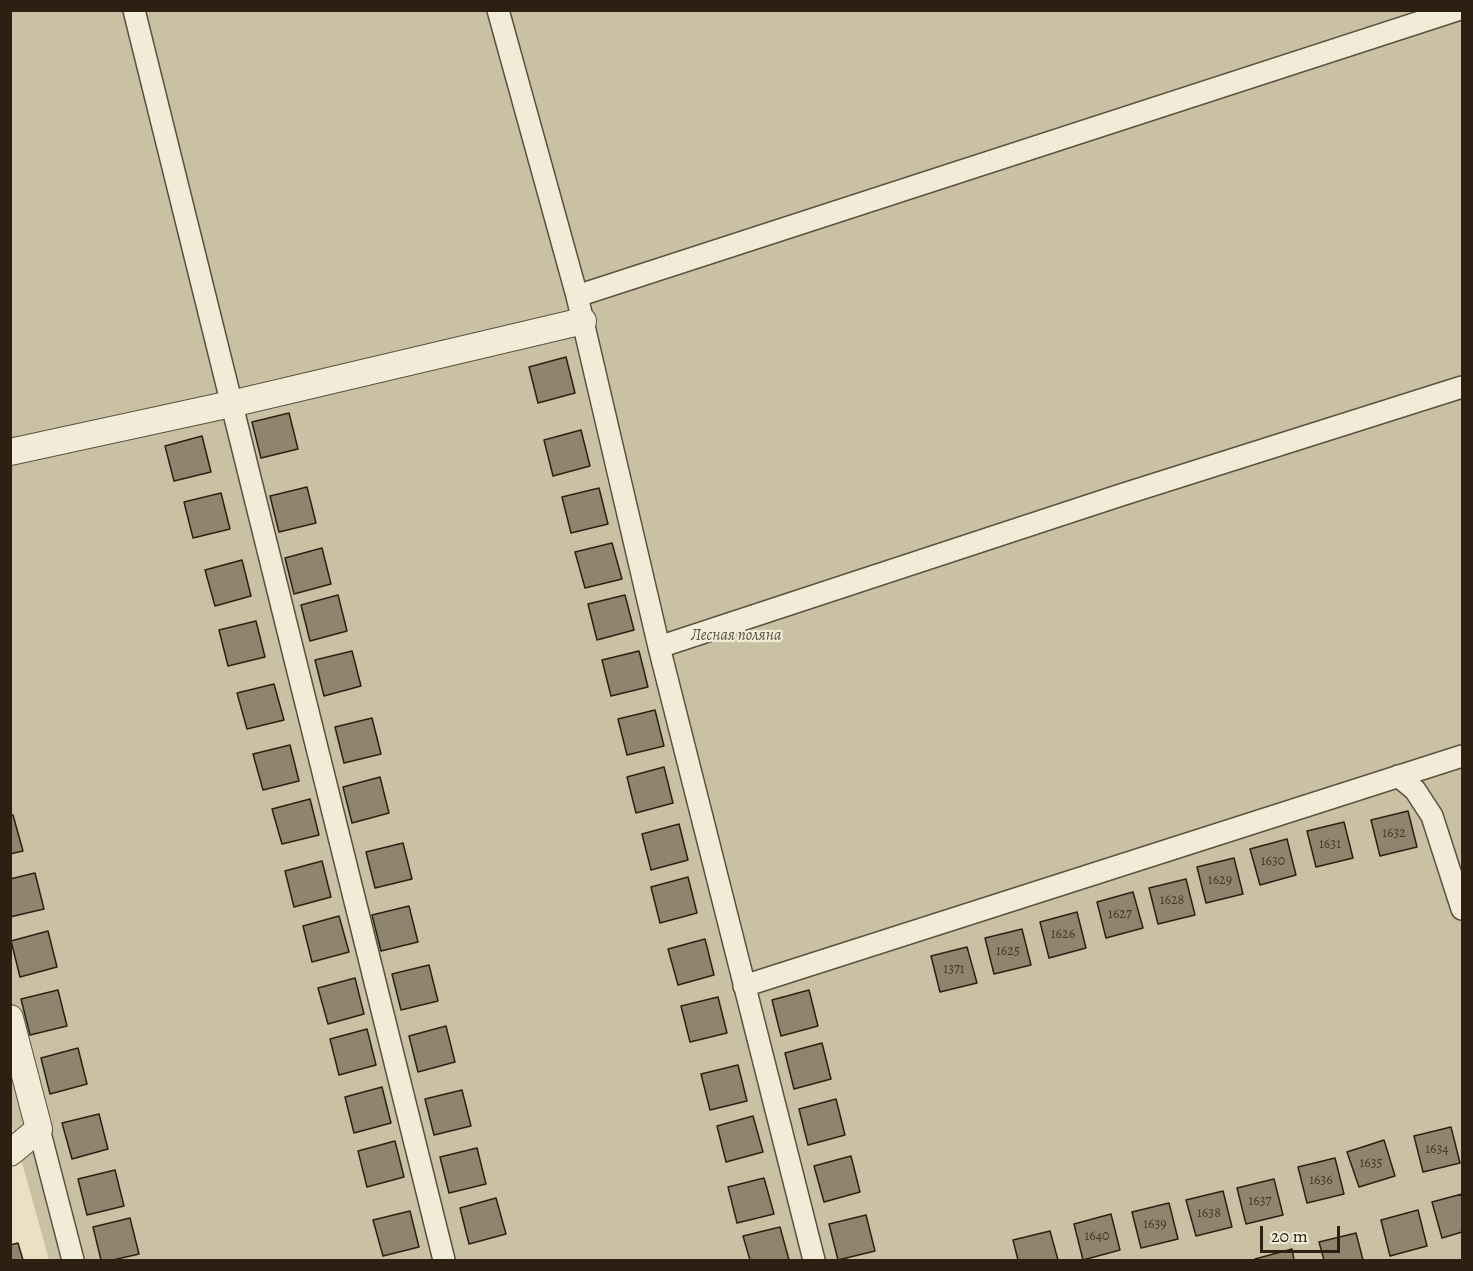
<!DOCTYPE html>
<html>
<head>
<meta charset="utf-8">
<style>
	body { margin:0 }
	#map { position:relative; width:1473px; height:1271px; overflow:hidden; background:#eae1c2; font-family:Alegreya,serif }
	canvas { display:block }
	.frame { position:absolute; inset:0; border:12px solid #2d2013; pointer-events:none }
	.scale { position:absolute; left:1260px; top:1226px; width:80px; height:27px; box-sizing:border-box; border:3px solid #2d2013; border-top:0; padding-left:8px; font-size:18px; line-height:21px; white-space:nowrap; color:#2d2013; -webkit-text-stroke:4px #f1ecd7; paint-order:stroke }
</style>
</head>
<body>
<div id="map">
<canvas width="1473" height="1271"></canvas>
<div class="frame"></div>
<div class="scale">20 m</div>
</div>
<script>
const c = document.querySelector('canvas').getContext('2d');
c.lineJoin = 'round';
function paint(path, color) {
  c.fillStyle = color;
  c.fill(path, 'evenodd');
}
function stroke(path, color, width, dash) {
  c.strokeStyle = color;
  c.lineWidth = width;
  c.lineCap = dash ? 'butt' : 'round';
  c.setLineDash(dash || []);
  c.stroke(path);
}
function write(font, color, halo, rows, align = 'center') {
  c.font = font + ' Alegreya,serif';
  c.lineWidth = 4.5;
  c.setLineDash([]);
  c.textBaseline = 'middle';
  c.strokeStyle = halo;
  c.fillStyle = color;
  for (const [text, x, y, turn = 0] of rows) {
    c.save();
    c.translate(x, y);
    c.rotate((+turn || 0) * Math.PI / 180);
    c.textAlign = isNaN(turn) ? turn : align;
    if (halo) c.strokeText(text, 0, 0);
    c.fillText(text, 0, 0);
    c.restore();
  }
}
const green = new Path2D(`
	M10 11H1462V1260H49L10 1119Z`);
const building = new Path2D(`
	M566 357 575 393 538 403 529 367Z
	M289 413 298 449 261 458 252 422Z
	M581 430 590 466 553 476 544 440Z
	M202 436 211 472 174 481 165 446Z
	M307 487 316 523 279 532 270 496Z
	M599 488 608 524 571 533 562 497Z
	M221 493 230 529 193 538 184 502Z
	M612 543 622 579 585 588 575 552Z
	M322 548 331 584 294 594 285 558Z
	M242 560 251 596 215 606 205 570Z
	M338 595 347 631 310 641 301 605Z
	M625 595 634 630 597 640 588 604Z
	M256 621 265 657 228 666 219 630Z
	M352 651 361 686 324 696 315 660Z
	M639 651 648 687 611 696 602 660Z
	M274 684 284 720 247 729 237 693Z
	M655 710 664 746 627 755 618 719Z
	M372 718 381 754 344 763 335 727Z
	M290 745 299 781 263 790 253 754Z
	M664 767 673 803 636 813 627 777Z
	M380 777 389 813 352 823 343 787Z
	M310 799 319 835 282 844 272 809Z
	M1408 811 1417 847 1380 856 1371 820Z
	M10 815H13L23 851 10 854Z
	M1344 822 1353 858 1316 867 1307 831Z
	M679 824 688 860 651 870 642 834Z
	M1287 839 1296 875 1260 885 1250 849Z
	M403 843 412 879 375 888 366 852Z
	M1234 858 1243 894 1206 903 1197 867Z
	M322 861 331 897 294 907 285 871Z
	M35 873 44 909 10 917V879Z
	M688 877 697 913 660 923 651 887Z
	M1186 879 1195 915 1158 924 1149 888Z
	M1133 892 1143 928 1106 938 1097 902Z
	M409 906 418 942 381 951 372 915Z
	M1077 912 1086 948 1049 958 1040 922Z
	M339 916 349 952 312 962 303 926Z
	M1022 929 1031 965 994 974 985 938Z
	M48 931 57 967 20 977 11 941Z
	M705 939 714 975 678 985 668 949Z
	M967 947 977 983 940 992 931 956Z
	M429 965 438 1001 401 1010 392 974Z
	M355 978 364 1014 328 1024 318 988Z
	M58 990 67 1026 30 1035 21 999Z
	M809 990 818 1026 781 1036 772 1000Z
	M718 997 727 1033 690 1042 681 1006Z
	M446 1026 455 1062 418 1072 409 1036Z
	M367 1029 376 1065 339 1075 330 1039Z
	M822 1043 831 1079 794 1089 785 1053Z
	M78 1048 87 1084 50 1094 41 1058Z
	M738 1065 747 1101 710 1110 701 1074Z
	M382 1087 391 1123 354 1133 345 1097Z
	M462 1090 471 1126 434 1135 425 1099Z
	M836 1099 845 1135 808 1145 799 1109Z
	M99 1114 108 1149 72 1159 62 1123Z
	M753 1116 763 1152 726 1162 717 1126Z
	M1451 1127 1460 1163 1423 1172 1414 1136Z
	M1384 1140 1395 1176 1359 1187 1347 1152Z
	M395 1141 404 1177 367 1187 358 1151Z
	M477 1148 486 1184 449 1193 440 1157Z
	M851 1156 860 1192 824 1202 814 1166Z
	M1335 1158 1344 1194 1307 1203 1298 1167Z
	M115 1170 124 1206 87 1215 78 1179Z
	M764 1178 774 1214 737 1223 728 1187Z
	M1274 1179 1283 1215 1246 1224 1237 1188Z
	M1223 1191 1232 1227 1196 1236 1186 1200Z
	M1462 1194V1232L1442 1238 1432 1202Z
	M496 1198 506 1234 469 1244 460 1208Z
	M1169 1203 1178 1239 1141 1248 1132 1212Z
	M1418 1210 1427 1246 1390 1256 1381 1220Z
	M410 1211 419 1247 383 1256 373 1220Z
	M1111 1214 1120 1250 1083 1260 1074 1224Z
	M866 1215 875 1251 838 1260 829 1224Z
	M130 1218 139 1254 113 1260H101L93 1227Z
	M780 1227 789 1260H750L743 1236Z
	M1050 1231 1058 1260H1018L1013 1240Z
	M1356 1233 1363 1260H1324L1319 1242Z
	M18 1243 23 1260H10V1245Z
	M1292 1249 1294 1260H1255V1259Z`);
const minor = new Path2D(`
	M134 10 444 1260
	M498 10 577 296 659 647 814 1260
	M577 296 1457 10
	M659 647 1121 495 1462 387
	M1398 776 1415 790 1432 816 1462 909
	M744 986 1462 756
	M39 1129 73 1260`);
const tertiary = new Path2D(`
	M10 452 231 404 583 321
	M10 1018 39 1129 10 1153`);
const numberNames = [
	["1632",1394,834],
	["1631",1330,845],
	["1630",1273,862],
	["1629",1220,881],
	["1628",1172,901],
	["1627",1120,915],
	["1626",1063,935],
	["1625",1008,952],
	["1371",954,970],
	["1634",1437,1150],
	["1635",1371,1164],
	["1636",1321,1181],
	["1637",1260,1202],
	["1638",1209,1214],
	["1639",1155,1225],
	["1640",1097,1237]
];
const parkNames = [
	["Лесная поляна",736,636]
];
paint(green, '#cac0a4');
paint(building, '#8f846e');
stroke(building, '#2d2013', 1.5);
stroke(minor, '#5c503f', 24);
stroke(tertiary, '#5c503f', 28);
stroke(minor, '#f1ecd7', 21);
stroke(tertiary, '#f1ecd7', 26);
write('14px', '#46392a', null, numberNames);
write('italic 16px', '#5c503e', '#f1ecd7', parkNames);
</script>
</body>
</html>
